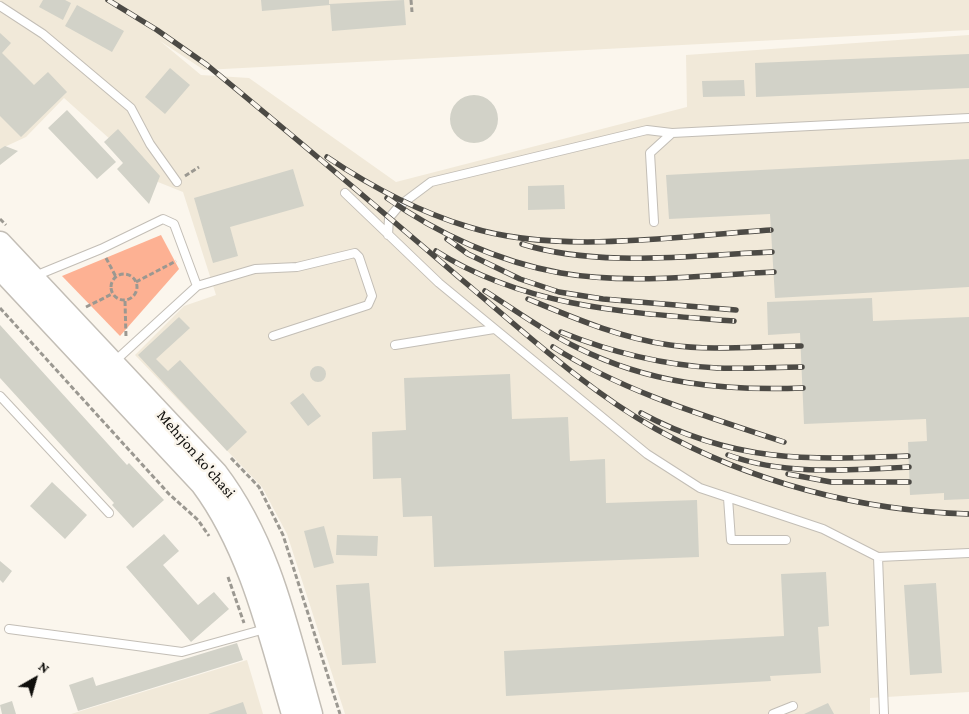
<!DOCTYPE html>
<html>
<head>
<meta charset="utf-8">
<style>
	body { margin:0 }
	#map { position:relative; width:969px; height:714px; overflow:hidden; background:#fbf6ed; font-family:"Crimson Pro",serif }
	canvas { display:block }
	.north { position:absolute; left:10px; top:654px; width:50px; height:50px; -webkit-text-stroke:4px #fbf6ed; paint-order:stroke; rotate:38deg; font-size:14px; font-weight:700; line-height:20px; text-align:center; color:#100f0c }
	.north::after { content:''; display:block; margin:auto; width:18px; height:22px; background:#100f0c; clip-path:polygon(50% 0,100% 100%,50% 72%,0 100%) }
</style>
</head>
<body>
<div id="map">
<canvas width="969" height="714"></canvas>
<div class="north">N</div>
</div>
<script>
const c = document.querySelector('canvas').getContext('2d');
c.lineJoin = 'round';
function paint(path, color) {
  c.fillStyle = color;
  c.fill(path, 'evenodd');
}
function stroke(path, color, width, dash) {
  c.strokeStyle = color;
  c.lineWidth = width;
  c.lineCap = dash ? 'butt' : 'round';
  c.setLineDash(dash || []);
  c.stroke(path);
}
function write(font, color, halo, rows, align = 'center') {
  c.font = font + ' "Crimson Pro",serif';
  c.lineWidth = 5;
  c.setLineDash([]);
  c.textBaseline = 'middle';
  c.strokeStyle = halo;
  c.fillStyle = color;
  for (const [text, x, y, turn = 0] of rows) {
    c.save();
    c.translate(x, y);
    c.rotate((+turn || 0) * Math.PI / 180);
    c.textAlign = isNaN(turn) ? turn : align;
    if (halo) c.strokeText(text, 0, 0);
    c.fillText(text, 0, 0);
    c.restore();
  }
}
const built = new Path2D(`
	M0 0H969V30L204 70 160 41 201 75 249 78 396 182 687 107 686 55 969 35V692L870 698V714H345L287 534 262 487 135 355 184 306 216 295 183 192 158 182 64 98 26 137 0 149Z
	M247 660 263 714H71Z`);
const forest = new Path2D(`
	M161 235 179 269 120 336 62 276Z`);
const building = new Path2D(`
	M43 0H65L71 3 63 20 39 7Z
	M261 0H329V4L404 0 406 25 332 31 330 5 262 11Z
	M77 5 124 31 112 52 65 26Z
	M0 33 11 43 2 53 34 85 48 72 67 92 21 137 0 116Z
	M969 54V88L756 97 755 63Z
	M170 68 190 85 165 114 145 97Z
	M744 80 745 96 703 97 702 81Z
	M450 119a24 24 0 1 1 48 0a24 24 0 1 1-48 0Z
	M67 110 116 162 97 179 48 128Z
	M118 129 160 176 149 204 117 169 123 163 104 142Z
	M5 146 18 151 0 165V149Z
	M969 159V287L775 298 770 214 669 219 666 175Z
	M293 169 304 206 230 227 238 256 213 263 194 198Z
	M564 185 565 209 528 210V186Z
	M872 298 873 321 969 317V499L944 500V493L910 495 908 442 927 441 926 419 804 424 800 333 768 335 767 302Z
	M179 317 190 328 156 359 168 371 180 360 247 432 227 451 138 355Z
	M0 325 127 465 129 463 164 500 133 528 112 505 114 503 0 378Z
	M310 374a8 8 0 1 1 16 0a8 8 0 1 1-16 0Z
	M510 374 512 419 568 417 570 461 605 459 606 503 697 500 699 557 434 567 432 516 403 517 401 478 373 479 372 432 406 430 404 378Z
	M303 393 321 416 308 426 290 403Z
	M52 482 87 515 65 539 30 506Z
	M324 526 334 563 314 568 304 531Z
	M164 534 179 551 163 565 198 605 214 592 229 609 191 642 126 567Z
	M337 535 378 536 377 556 336 555Z
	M0 561 12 571 3 583 0 580Z
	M826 572 829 626 818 627 821 673 770 676 771 681 506 696 504 651 784 636 781 574Z
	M369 583 376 663 342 665 336 585Z
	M936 583 942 673 910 675 904 585Z
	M237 643 243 660 78 711 69 685 93 677 96 686Z
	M12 701 16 714H2L0 705Z
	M243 702 247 714H208Z
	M828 703 834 714H804Z`);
const path = new Path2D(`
	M411 0 412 12
	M185 176 199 167
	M0 219 6 225
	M106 258 116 277
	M111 287a13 13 0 1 1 26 0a13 13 0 1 1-26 0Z
	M136 282 176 261
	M125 301 126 337
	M86 307 112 294
	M0 308 169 494 198 520 209 536
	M231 458 259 487 283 535 340 714
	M228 577 244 623`);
const lane = new Path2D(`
	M0 6 43 34 131 108 150 144 177 182
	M345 193 439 283 647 454 700 488 823 529 878 557 969 553
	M654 222 650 153 672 133 969 118
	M388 235 389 218 399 206 431 182 647 130 672 133
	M35 276 101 249 163 219 174 224 197 286 115 361
	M197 286 255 269 297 267 355 253 359 257 372 296 368 305 273 336
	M395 345 494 329
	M0 396 109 513
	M728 498 731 540H786
	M878 557 884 714
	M9 629 182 652 265 629
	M773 714 793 706`);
const secondary = new Path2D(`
	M0 243 216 473C270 544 287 629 311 714
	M0 268 202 484C251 550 270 636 293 714`);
const rail = new Path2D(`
	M108 0 157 30 207 65C292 135 377 207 461 279 523 331 585 389 656 429 750 482 861 511 969 514
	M327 157C370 186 419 212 469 227 558 255 678 236 771 230
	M387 198C438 234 499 262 561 273 630 285 704 275 774 272
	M447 239 468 254 520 279 559 292 603 299 736 310
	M522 244C599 268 693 255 772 252
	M436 251C526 308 631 313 734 321
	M485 291C515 310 545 332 576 347 650 384 722 391 803 388
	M528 299C574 318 620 338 670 345 712 351 758 346 801 346
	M561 332C610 352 664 365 717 368 745 369 774 367 802 367
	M553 347C624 392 705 416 784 442
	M641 413C734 463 807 460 908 456
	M728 455C786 476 849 470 909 467
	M788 474 831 482H909`);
const streetNames = [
	["Mehrjon ko'chasi",196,454,49]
];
paint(built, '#f1e9d9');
paint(forest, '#fdb193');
paint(building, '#d2d2c8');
stroke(lane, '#c3beb6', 10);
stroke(secondary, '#c3beb6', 25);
stroke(path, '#9b9891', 3, [5, 2.5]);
stroke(lane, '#fff', 8);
stroke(secondary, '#fff', 22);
stroke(rail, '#4c4a45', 5.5);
stroke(rail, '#fbf6ed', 4, [11]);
write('16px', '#100f0c', '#fbf6ed', streetNames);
</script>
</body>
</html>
